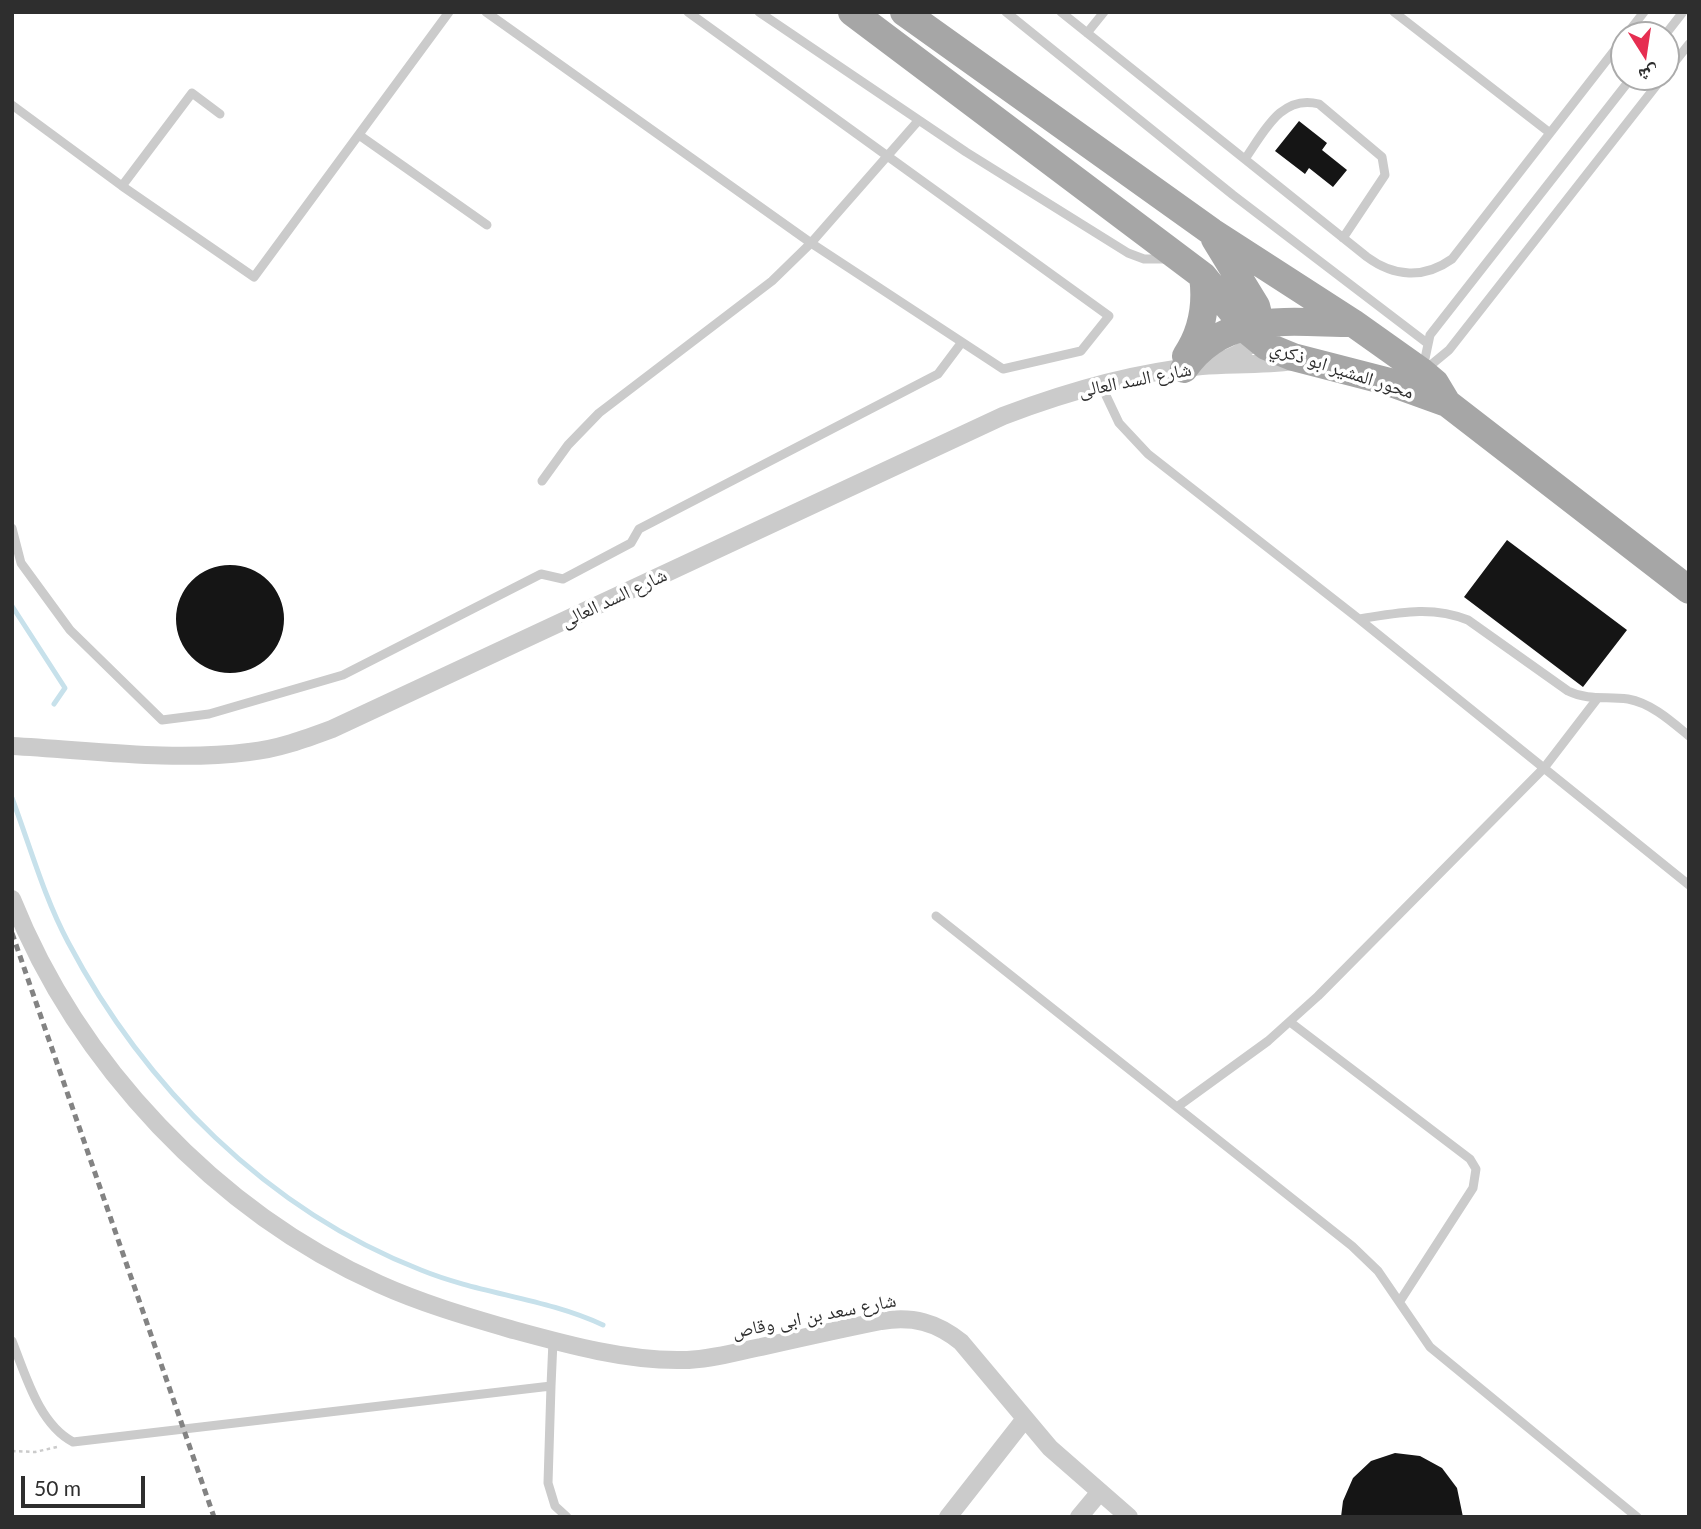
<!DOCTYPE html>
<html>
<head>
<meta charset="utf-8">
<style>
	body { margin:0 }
	#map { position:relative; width:1701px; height:1529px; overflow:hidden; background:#fff; font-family:Lato,"Noto Naskh Arabic",sans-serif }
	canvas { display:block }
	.frame { position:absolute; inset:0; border:14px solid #2e2e2e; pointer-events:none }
	.north { position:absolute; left:1610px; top:21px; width:70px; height:70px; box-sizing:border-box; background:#fff; border:2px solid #ababab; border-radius:50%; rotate:168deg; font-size:19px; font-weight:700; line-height:28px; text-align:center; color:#2e2e2e }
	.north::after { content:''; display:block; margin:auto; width:24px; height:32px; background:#e62e51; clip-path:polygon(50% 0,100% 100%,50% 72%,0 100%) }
	.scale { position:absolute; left:21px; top:1476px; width:124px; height:32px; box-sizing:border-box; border:4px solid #2e2e2e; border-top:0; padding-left:9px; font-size:21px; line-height:24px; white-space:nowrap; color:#2e2e2e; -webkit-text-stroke:5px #fff; paint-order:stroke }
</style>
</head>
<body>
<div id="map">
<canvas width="1701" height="1529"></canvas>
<div class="frame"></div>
<div class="north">ش</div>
<div class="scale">50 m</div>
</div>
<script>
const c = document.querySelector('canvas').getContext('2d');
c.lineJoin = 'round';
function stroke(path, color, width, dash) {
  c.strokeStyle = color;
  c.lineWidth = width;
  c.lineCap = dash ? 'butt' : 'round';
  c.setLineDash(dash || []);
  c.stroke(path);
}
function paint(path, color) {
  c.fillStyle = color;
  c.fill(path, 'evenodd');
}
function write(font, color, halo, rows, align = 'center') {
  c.font = font + ' Lato,"Noto Naskh Arabic",sans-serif';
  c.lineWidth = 7;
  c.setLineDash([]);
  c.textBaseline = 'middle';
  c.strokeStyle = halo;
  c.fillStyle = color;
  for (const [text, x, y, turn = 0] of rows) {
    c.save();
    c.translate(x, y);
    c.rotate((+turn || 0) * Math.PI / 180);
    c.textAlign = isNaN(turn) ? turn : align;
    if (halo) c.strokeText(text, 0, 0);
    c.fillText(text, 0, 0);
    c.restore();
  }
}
const stream = new Path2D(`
	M12 606 65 688 54 704
	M12 798C30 846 44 897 68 942 144 1086 267 1210 421 1270 480 1294 545 1298 603 1325`);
const building = new Path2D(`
	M1299 121 1327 143 1322 150 1347 170 1333 187 1309 168 1305 174 1275 151Z
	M1507 540 1627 630 1583 687 1464 597Z
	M176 619a54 54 0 1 1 108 0a54 54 0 1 1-108 0Z
	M1395 1453 1420 1456 1442 1468 1457 1488 1463 1517H1341L1343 1501 1353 1478 1371 1461Z`);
const path = new Path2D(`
	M12 1451 35 1452 57 1447`);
const lane = new Path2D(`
	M486 12 811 243 1003 369 1081 351 1109 316 688 12
	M759 12 966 152 1128 253 1144 259H1168
	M1006 12 1233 195 1427 343
	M1061 12 1367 257C1394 277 1424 279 1452 259L1624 38
	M1394 12 1550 133
	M1087 33 1104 12
	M1626 35 1644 12
	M1665 35 1683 12
	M1666 73 1689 44
	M12 105 122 186 192 93 220 114
	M359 135 487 225
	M1245 159C1264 132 1281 94 1319 104L1382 157 1385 175 1343 238
	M122 186 254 277 449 12
	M1423 368 1430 335 1632 77
	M1426 369 1449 350 1663 77
	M1101 385 1119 423 1148 454 1359 619C1397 613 1431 605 1468 620L1568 691C1589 701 1606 696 1628 699 1651 703 1671 721 1689 736
	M542 481 568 445 599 413 772 281 811 243 918 121
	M12 528 21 563 70 630 162 720 209 714 343 675 541 574 563 579 631 543 639 529 938 374 962 342
	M1359 619 1689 885
	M936 916 1352 1246 1378 1271 1430 1347 1637 1517
	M1290 1022 1470 1159 1476 1169 1473 1188 1400 1301
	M1177 1107 1268 1041 1318 996 1544 768 1597 699
	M12 1341C26 1376 39 1424 73 1442L551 1386 553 1341
	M551 1386 548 1483 555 1506 567 1517`);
const street = new Path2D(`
	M1218 362C1235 356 1254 348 1259 329
	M12 746C90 750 172 762 249 752 278 749 305 739 332 729L1003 416C1066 392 1134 372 1202 366 1232 364 1263 365 1294 361
	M12 899C78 1064 216 1211 379 1284 421 1303 465 1316 510 1329 565 1344 625 1361 682 1360 709 1360 735 1352 761 1347 801 1338 841 1329 881 1321 913 1316 936 1322 961 1342L1050 1448 1129 1517
	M948 1517 1024 1420
	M1079 1517 1099 1493`);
const primary = new Path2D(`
	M852 12 1203 276 1249 332 1266 346 1293 357 1386 381 1447 403
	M904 12 1212 232 1353 323 1422 372 1435 383 1447 403 1689 590
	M1215 239 1256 306 1260 322
	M1186 356C1203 331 1207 305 1203 276
	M1184 369C1224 310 1291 323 1353 323`);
const rail = new Path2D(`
	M12 933 214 1517`);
const streetNames = [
	["محور المشير ابو ذكري",1342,370,18],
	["شارع السد العالى",1135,380,-11],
	["شارع السد العالى",614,598,-25],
	["شارع سعد بن ابى وقاص",814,1316,-11]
];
stroke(stream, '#c7e1eb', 5);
paint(building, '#151515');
stroke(path, '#cbcbcb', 2.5, [3.5, 3.5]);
stroke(lane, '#cbcbcb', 9);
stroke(street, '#cbcbcb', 18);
stroke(primary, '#a6a6a6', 28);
stroke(rail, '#838383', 5, [7, 5]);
write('19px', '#2e2e2e', '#fff', streetNames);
</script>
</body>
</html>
